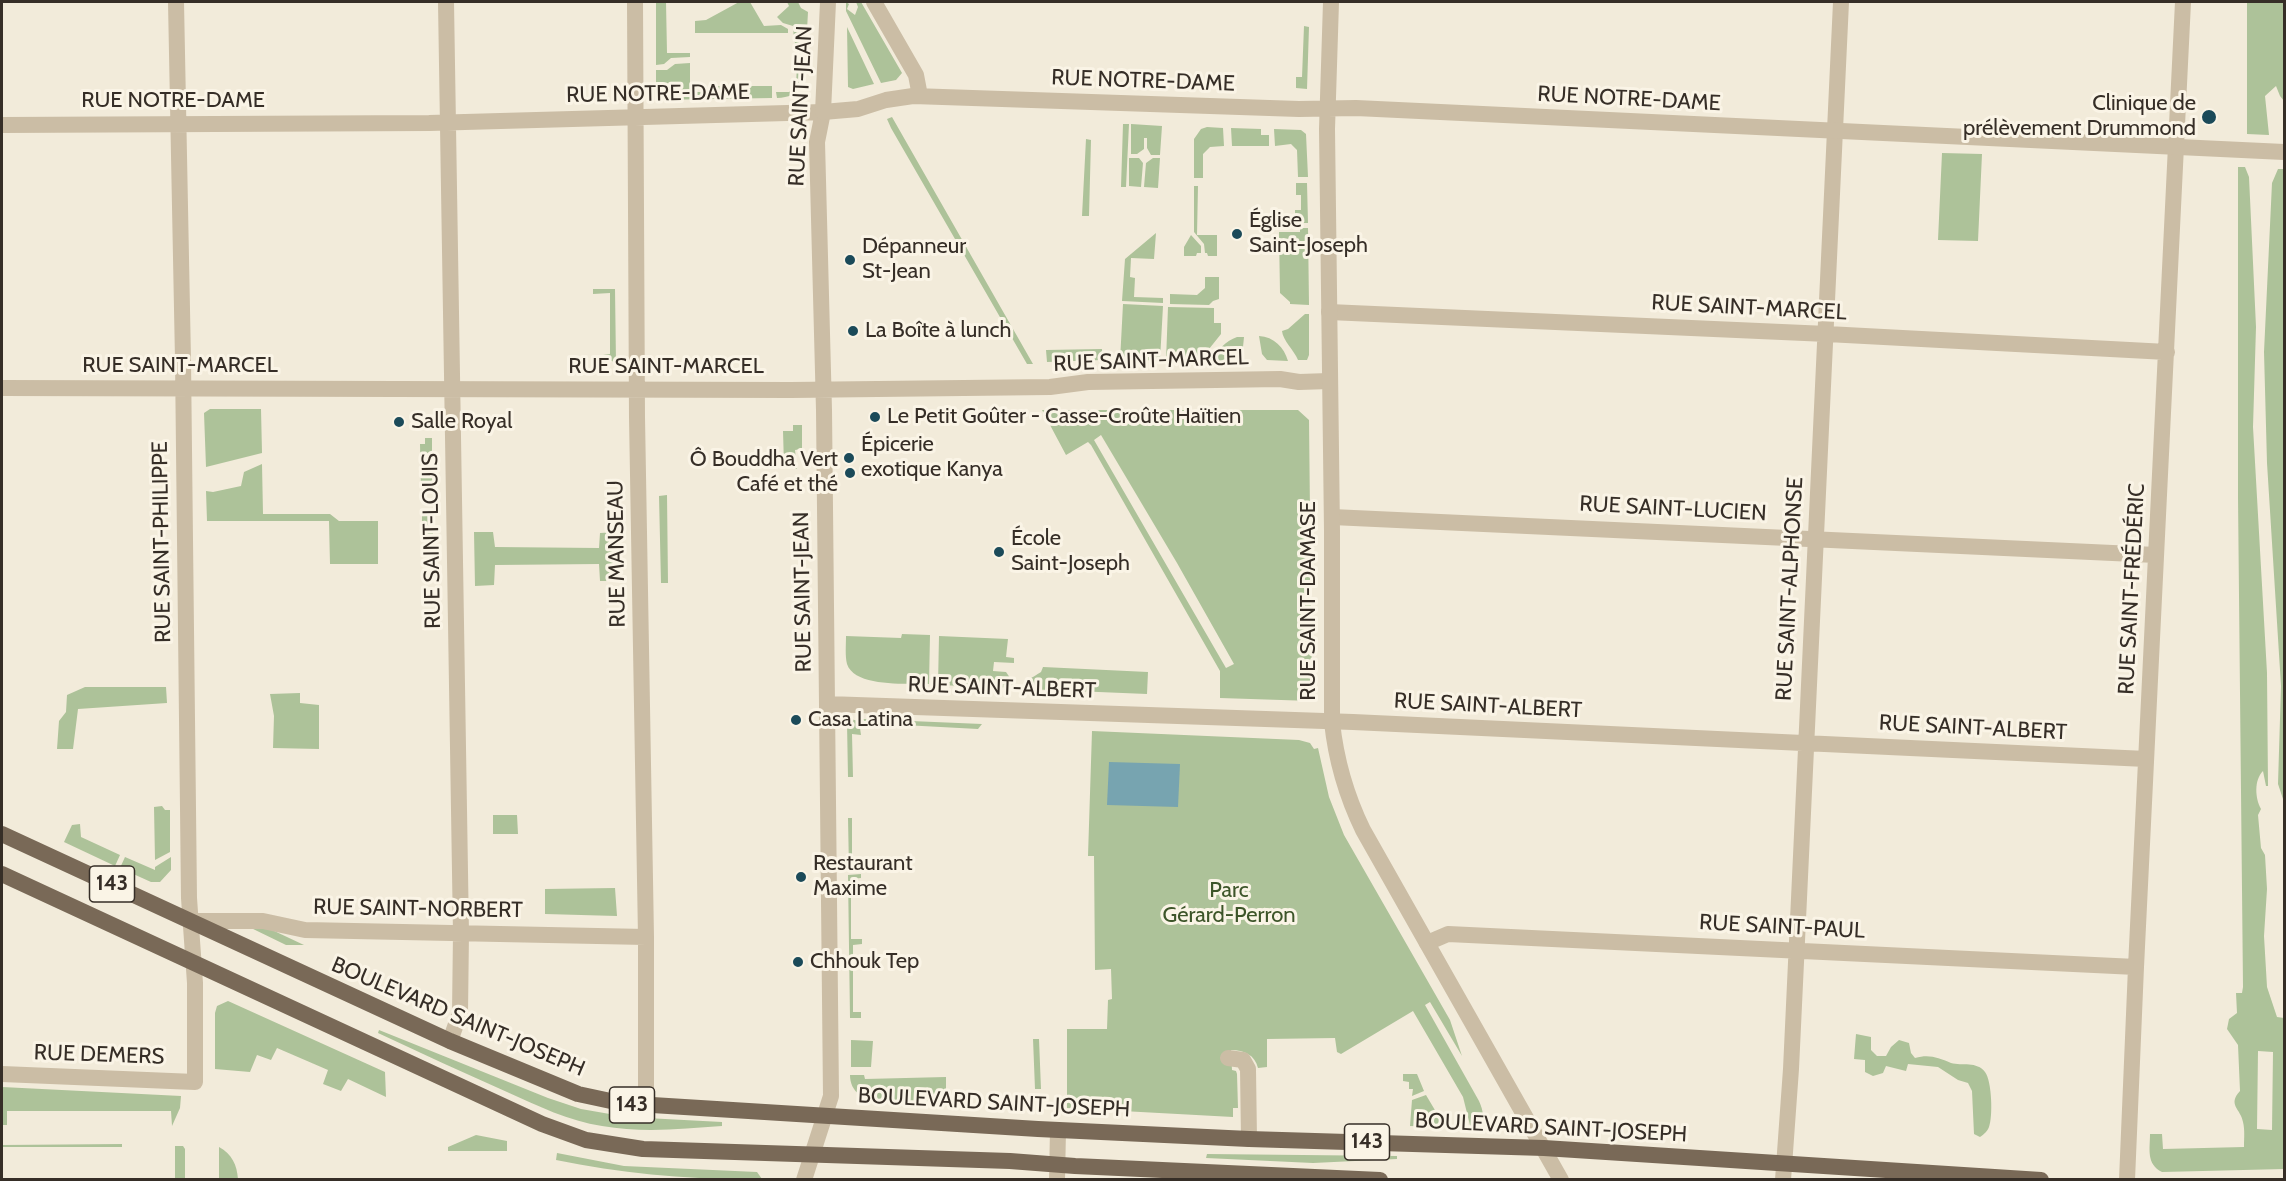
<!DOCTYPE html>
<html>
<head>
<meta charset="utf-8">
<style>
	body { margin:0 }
	#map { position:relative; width:2286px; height:1181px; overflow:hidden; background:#f2ebda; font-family:Cabin,sans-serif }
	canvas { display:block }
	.frame { position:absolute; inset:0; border:3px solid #362e27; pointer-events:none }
</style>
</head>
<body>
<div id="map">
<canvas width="2286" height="1181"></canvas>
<div class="frame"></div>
</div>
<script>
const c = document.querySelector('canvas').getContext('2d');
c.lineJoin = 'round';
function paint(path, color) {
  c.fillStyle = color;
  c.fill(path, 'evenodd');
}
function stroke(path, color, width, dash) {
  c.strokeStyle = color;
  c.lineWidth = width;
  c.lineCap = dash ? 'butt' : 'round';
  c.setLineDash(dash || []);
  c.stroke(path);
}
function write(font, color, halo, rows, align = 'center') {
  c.font = font + ' Cabin,sans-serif';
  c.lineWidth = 6;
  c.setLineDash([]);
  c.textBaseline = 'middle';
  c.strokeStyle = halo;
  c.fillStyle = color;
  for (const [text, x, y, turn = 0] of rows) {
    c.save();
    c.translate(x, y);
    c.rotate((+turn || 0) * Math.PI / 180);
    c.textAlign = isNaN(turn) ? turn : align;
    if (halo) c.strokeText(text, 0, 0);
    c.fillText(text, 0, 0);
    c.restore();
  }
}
const green = new Path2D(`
	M656 2H666L667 53H690V57L671 58 664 64 656 65Z
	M739 2H750L764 26 781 25 788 29V33H695V21L706 20Z
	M787 2H798L801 8 808 12 806 48 797 46 794 41 793 26 783 23 777 17 789 6Z
	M846 2 849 4 847 9 855 15 858 7 856 2H861L902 73 896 80 881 83 846 11Z
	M2247 2H2283L2284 101 2280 96 2276 86 2265 96 2269 135 2247 134Z
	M1304 26 1309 27 1307 89 1296 88V77H1302Z
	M847 27 874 84 853 89 848 87Z
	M690 63V92H712L713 86H772V98L656 100V70H667L675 64Z
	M797 63H805C801 84 802 97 777 98L776 92H789L796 87Z
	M892 117 1033 364H1027L891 128 887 119Z
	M1123 124H1129L1126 187H1121Z
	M1131 124 1162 126 1160 155H1151L1147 148V138H1144V149L1137 154H1131Z
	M1207 127 1223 128 1224 146 1210 147 1203 154V178H1194V139L1201 129Z
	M1231 128 1261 129V135H1269V146H1232Z
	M1274 129 1301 130 1306 134 1308 177H1298L1297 150 1291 144 1275 146Z
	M1086 139 1091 140 1089 216H1082Z
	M1942 153 1982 154 1978 241 1938 240Z
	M1129 158H1139L1143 163 1141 187 1129 186Z
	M1153 158H1160L1158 188 1144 187 1146 163Z
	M2238 167H2245L2249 177 2256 327 2253 427 2267 673 2268 786H2266L2263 771C2254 780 2255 798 2261 809L2258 815 2261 848 2265 855 2267 889 2264 936 2267 987 2277 1017 2284 1018V1169L2162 1172C2146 1164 2150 1149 2150 1134H2162L2163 1149 2244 1147C2244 1139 2245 1130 2243 1122 2241 1109 2227 1105 2240 1091L2238 1045 2227 1029 2229 1019 2237 1013 2236 993H2242L2243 987 2238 497ZM2258 1051 2273 1052 2272 1130 2257 1129Z
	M2278 169H2284V802L2278 784 2281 686 2267 463 2264 352 2272 183Z
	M1296 183H1307L1308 223H1295V210H1301V195H1296Z
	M1194 186H1198L1197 235H1217V256H1208L1207 253H1205L1204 244 1194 232Z
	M1300 228H1308L1309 305 1290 304V302L1280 293 1279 232H1300Z
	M1156 233 1154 259 1131 258 1130 277 1135 278 1134 297 1163 298V303L1122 301 1125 259Z
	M1191 235 1201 246V253H1197L1196 256H1184V247Z
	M1205 277H1219V299L1213 301 1209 305 1170 304V294L1197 295 1205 288Z
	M593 289H615L616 363 603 357V355L610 354V293L593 294Z
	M1123 304 1163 306 1160 360 1120 361Z
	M1168 307 1214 308V323H1221V334L1209 349 1204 361H1166Z
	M1305 314H1309V355L1307 360H1298C1294 350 1283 341 1282 331L1288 329Z
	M1259 336C1274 337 1284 347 1288 361L1267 360 1262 354Z
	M1237 337H1244L1243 347 1235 361H1215C1217 349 1226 341 1237 337Z
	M1102 349V360L1047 362 1046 350Z
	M210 409H261L262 453 206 467 204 413Z
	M1042 410H1298L1309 420 1312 701 1220 698V671L1091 445 1088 442 1066 455ZM1101 435 1177 563 1234 664 1226 668 1094 440Z
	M793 425H802V449L795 450 797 469H793L792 465H784L783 431H793Z
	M425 438H432V493L421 490 420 444H425Z
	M262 464 263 514H330L339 521H378V564H330L329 521H207L206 491 213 492 241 486 244 472Z
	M667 495 668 583H661L659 496Z
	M433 514V537H422V515Z
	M474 532H493L495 547 599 548 600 533 618 532 619 581H600L599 564 495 565 494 585 475 586Z
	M902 634 930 635 929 684C908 683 855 688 847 664 845 656 846 645 846 636L901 638Z
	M939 636 1008 639 1006 657 1014 658V663L994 662 993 671 1006 672 1017 688 938 685Z
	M1043 667 1148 672 1147 694 1026 689V680C1031 679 1037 674 1041 672Z
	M85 687H166L167 703 78 709 73 749H57L59 721 66 712 67 695Z
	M300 693V703L319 705V749L273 748 274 716 270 694Z
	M850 719 859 721 861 735 852 734 853 777H848L847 723Z
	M863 719 982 724 978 729 866 723Z
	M1092 731 1299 740 1310 743 1314 749 1318 748 1329 797 1344 835 1450 1020 1462 1056 1430 1002 1425 1005 1479 1101C1484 1112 1484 1118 1479 1128L1471 1129 1463 1097 1413 1011 1341 1054 1337 1052 1335 1038 1267 1039V1067L1258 1068C1255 1055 1244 1050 1231 1050L1232 1070 1236 1071 1237 1074 1238 1108H1233V1117L1067 1108V1029H1107L1108 1000 1112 999 1111 969 1095 970 1094 856H1088Z
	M162 806 165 810H170V852L155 860 154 807Z
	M493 815H517L518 834H493Z
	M848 818H852V870H849Z
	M80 824 81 837 120 855 115 866 64 842 72 825Z
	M125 857 155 870V867L171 857V870L160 882H151L120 868Z
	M861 874V878L851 879V939H862V944L853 945V1012H861V1018H850L848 875Z
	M615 888 617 916 545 914V889Z
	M249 927 270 929 304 945H286Z
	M228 1001 385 1072 386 1097 348 1079 341 1091 323 1084 328 1070 277 1048 271 1060 257 1055 250 1072 215 1069V1013L217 1006Z
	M379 1030 548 1098 581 1109 627 1117 722 1122V1126C682 1129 642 1133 602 1126 569 1121 538 1106 507 1092 464 1073 421 1053 378 1033Z
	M1856 1034 1871 1037V1050L1877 1056H1886L1891 1047 1899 1040 1909 1043 1911 1053 1915 1058C1930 1054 1938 1058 1951 1063 1962 1066 1977 1061 1985 1072 1992 1081 1993 1117 1989 1127 1987 1132 1984 1134 1980 1137L1974 1134 1972 1091 1968 1083 1958 1080 1938 1067 1908 1064 1906 1071 1886 1066 1883 1073 1873 1076 1865 1072V1060L1854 1059Z
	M1033 1039H1039L1041 1089H1035Z
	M851 1040 873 1041 871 1067H851Z
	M1403 1074H1417L1424 1091 1412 1096 1413 1089H1409V1082L1403 1081Z
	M850 1075H864L865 1079 946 1077V1102C929 1101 871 1102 860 1095 853 1090 850 1083 850 1075Z
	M2 1087 181 1096 180 1108 172 1126 171 1111H7V1125H2Z
	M1426 1095 1442 1122V1127L1410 1126 1412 1100Z
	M476 1135 507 1141V1151H448V1147Z
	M122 1144V1147H2V1145Z
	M175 1146H183L185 1149V1179H175Z
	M219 1147C232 1154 237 1165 238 1179H219Z
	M557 1153 624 1166 757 1172 762 1179C693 1180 624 1174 556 1160Z
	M1207 1154 1397 1156V1159L1313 1163 1206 1158Z`);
const water = new Path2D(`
	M1109 762 1180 764 1178 807 1107 805Z`);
const minor = new Path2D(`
	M446 2 461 933 460 1013 450 1041
	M635 2 637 417 646 937V1106
	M2 125 429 123 823 112 817 142 824 410 831 1096 804 1180
	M1329 312 1827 334 2167 352
	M2 388 791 390 1050 387 1088 382 1280 379 1299 382 1329 381
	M1332 517 2156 555
	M827 704 1353 722 2146 759
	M190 921H263L305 930 646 937
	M1427 943 1448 934 2136 967
	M1228 1058 1243 1060 1248 1069 1249 1139
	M2 1074 195 1082V983L189 898 183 360 176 2
	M1057 1180 1058 1130
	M1783 1180 1791 1069 1841 2
	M2127 1180 2136 967 2183 2`);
const tertiary = new Path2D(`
	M828 2 823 112 858 109 886 100 913 96 1299 109 1356 108 2284 152
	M874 2 916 75 920 96
	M1331 2 1327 129 1332 531V722C1336 760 1346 795 1363 830L1561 1180`);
const primary = new Path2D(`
	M2 834 450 1041 578 1094 620 1103 1038 1129 1249 1139 1544 1148 2041 1180
	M2 874 542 1124 586 1140 643 1149 1010 1161 1075 1166 1380 1180`);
const markers = [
	[2209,117,8,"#1b4a59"],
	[1237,234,6,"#1b4a59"],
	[850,260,6,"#1b4a59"],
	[853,331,6,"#1b4a59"],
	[875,417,6,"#1b4a59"],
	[399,422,6,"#1b4a59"],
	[849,458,6,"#1b4a59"],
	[850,473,6,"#1b4a59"],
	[999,552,6,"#1b4a59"],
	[796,720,6,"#1b4a59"],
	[801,877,6,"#1b4a59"],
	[798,962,6,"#1b4a59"]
];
const shields = [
	[112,884,45],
	[632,1105,45],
	[1367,1142,45]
];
const shieldNames = [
	["143",112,884],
	["143",632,1105],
	["143",1367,1142]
];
const streetNames = [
	["RUE NOTRE-DAME",1143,81,2],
	["RUE NOTRE-DAME",658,94,-1],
	["RUE NOTRE-DAME",1629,99,3],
	["RUE NOTRE-DAME",173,101],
	["RUE SAINT-JEAN",801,106,-87],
	["RUE SAINT-MARCEL",1749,308,3],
	["RUE SAINT-MARCEL",1151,361,-2],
	["RUE SAINT-MARCEL",180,366],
	["RUE SAINT-MARCEL",666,367],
	["RUE SAINT-LUCIEN",1673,509,3],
	["RUE SAINT-LOUIS",432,541,-91],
	["RUE SAINT-PHILIPPE",162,542,-91],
	["RUE MANSEAU",617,554,-91],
	["RUE SAINT-ALPHONSE",1790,589,-87],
	["RUE SAINT-FRÉDÉRIC",2132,589,-87],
	["RUE SAINT-JEAN",803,592,-91],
	["RUE SAINT-DAMASE",1309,601,-90],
	["RUE SAINT-ALBERT",1002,688,2],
	["RUE SAINT-ALBERT",1488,706,3],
	["RUE SAINT-ALBERT",1973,728,3],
	["RUE SAINT-NORBERT",418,909,1],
	["RUE SAINT-PAUL",1782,927,3],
	["BOULEVARD SAINT-JOSEPH",458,1017,23],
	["RUE DEMERS",99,1055,2],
	["BOULEVARD SAINT-JOSEPH",994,1103,3],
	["BOULEVARD SAINT-JOSEPH",1551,1128,3]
];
const poiNames = [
	["Clinique de",2196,104,"right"],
	["prélèvement Drummond",2196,129,"right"],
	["Église",1249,221],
	["Saint-Joseph",1249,246],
	["Dépanneur",862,247],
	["St-Jean",862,272],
	["La Boîte à lunch",865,331],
	["Le Petit Goûter - Casse-Croûte Haïtien",887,417],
	["Salle Royal",411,422],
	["Épicerie",861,445],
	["exotique Kanya",861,470],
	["Ô Bouddha Vert",838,460,"right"],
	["Café et thé",838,485,"right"],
	["École",1011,539],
	["Saint-Joseph",1011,564],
	["Casa Latina",808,720],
	["Restaurant",813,864],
	["Maxime",813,889],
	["Chhouk Tep",810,962]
];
const parkNames = [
	["Parc",1229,891],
	["Gérard-Perron",1229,916]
];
paint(green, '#adc299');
paint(water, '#77a4b0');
stroke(minor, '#cbbda5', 16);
stroke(tertiary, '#cbbda5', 16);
stroke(primary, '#796957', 16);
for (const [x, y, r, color] of markers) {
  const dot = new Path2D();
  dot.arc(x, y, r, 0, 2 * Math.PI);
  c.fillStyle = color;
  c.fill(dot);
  stroke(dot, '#faf4e6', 2);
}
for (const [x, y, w] of shields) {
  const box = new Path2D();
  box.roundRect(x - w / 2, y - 18, w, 36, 4.5);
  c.fillStyle = '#faf4e6';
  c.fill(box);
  stroke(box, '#362e27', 1.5);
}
write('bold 21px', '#362e27', null, shieldNames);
write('22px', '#362e27', '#faf4e6', streetNames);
write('22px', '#362e27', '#faf4e6', poiNames, 'left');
write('22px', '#3d5529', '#faf4e6', parkNames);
</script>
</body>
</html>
